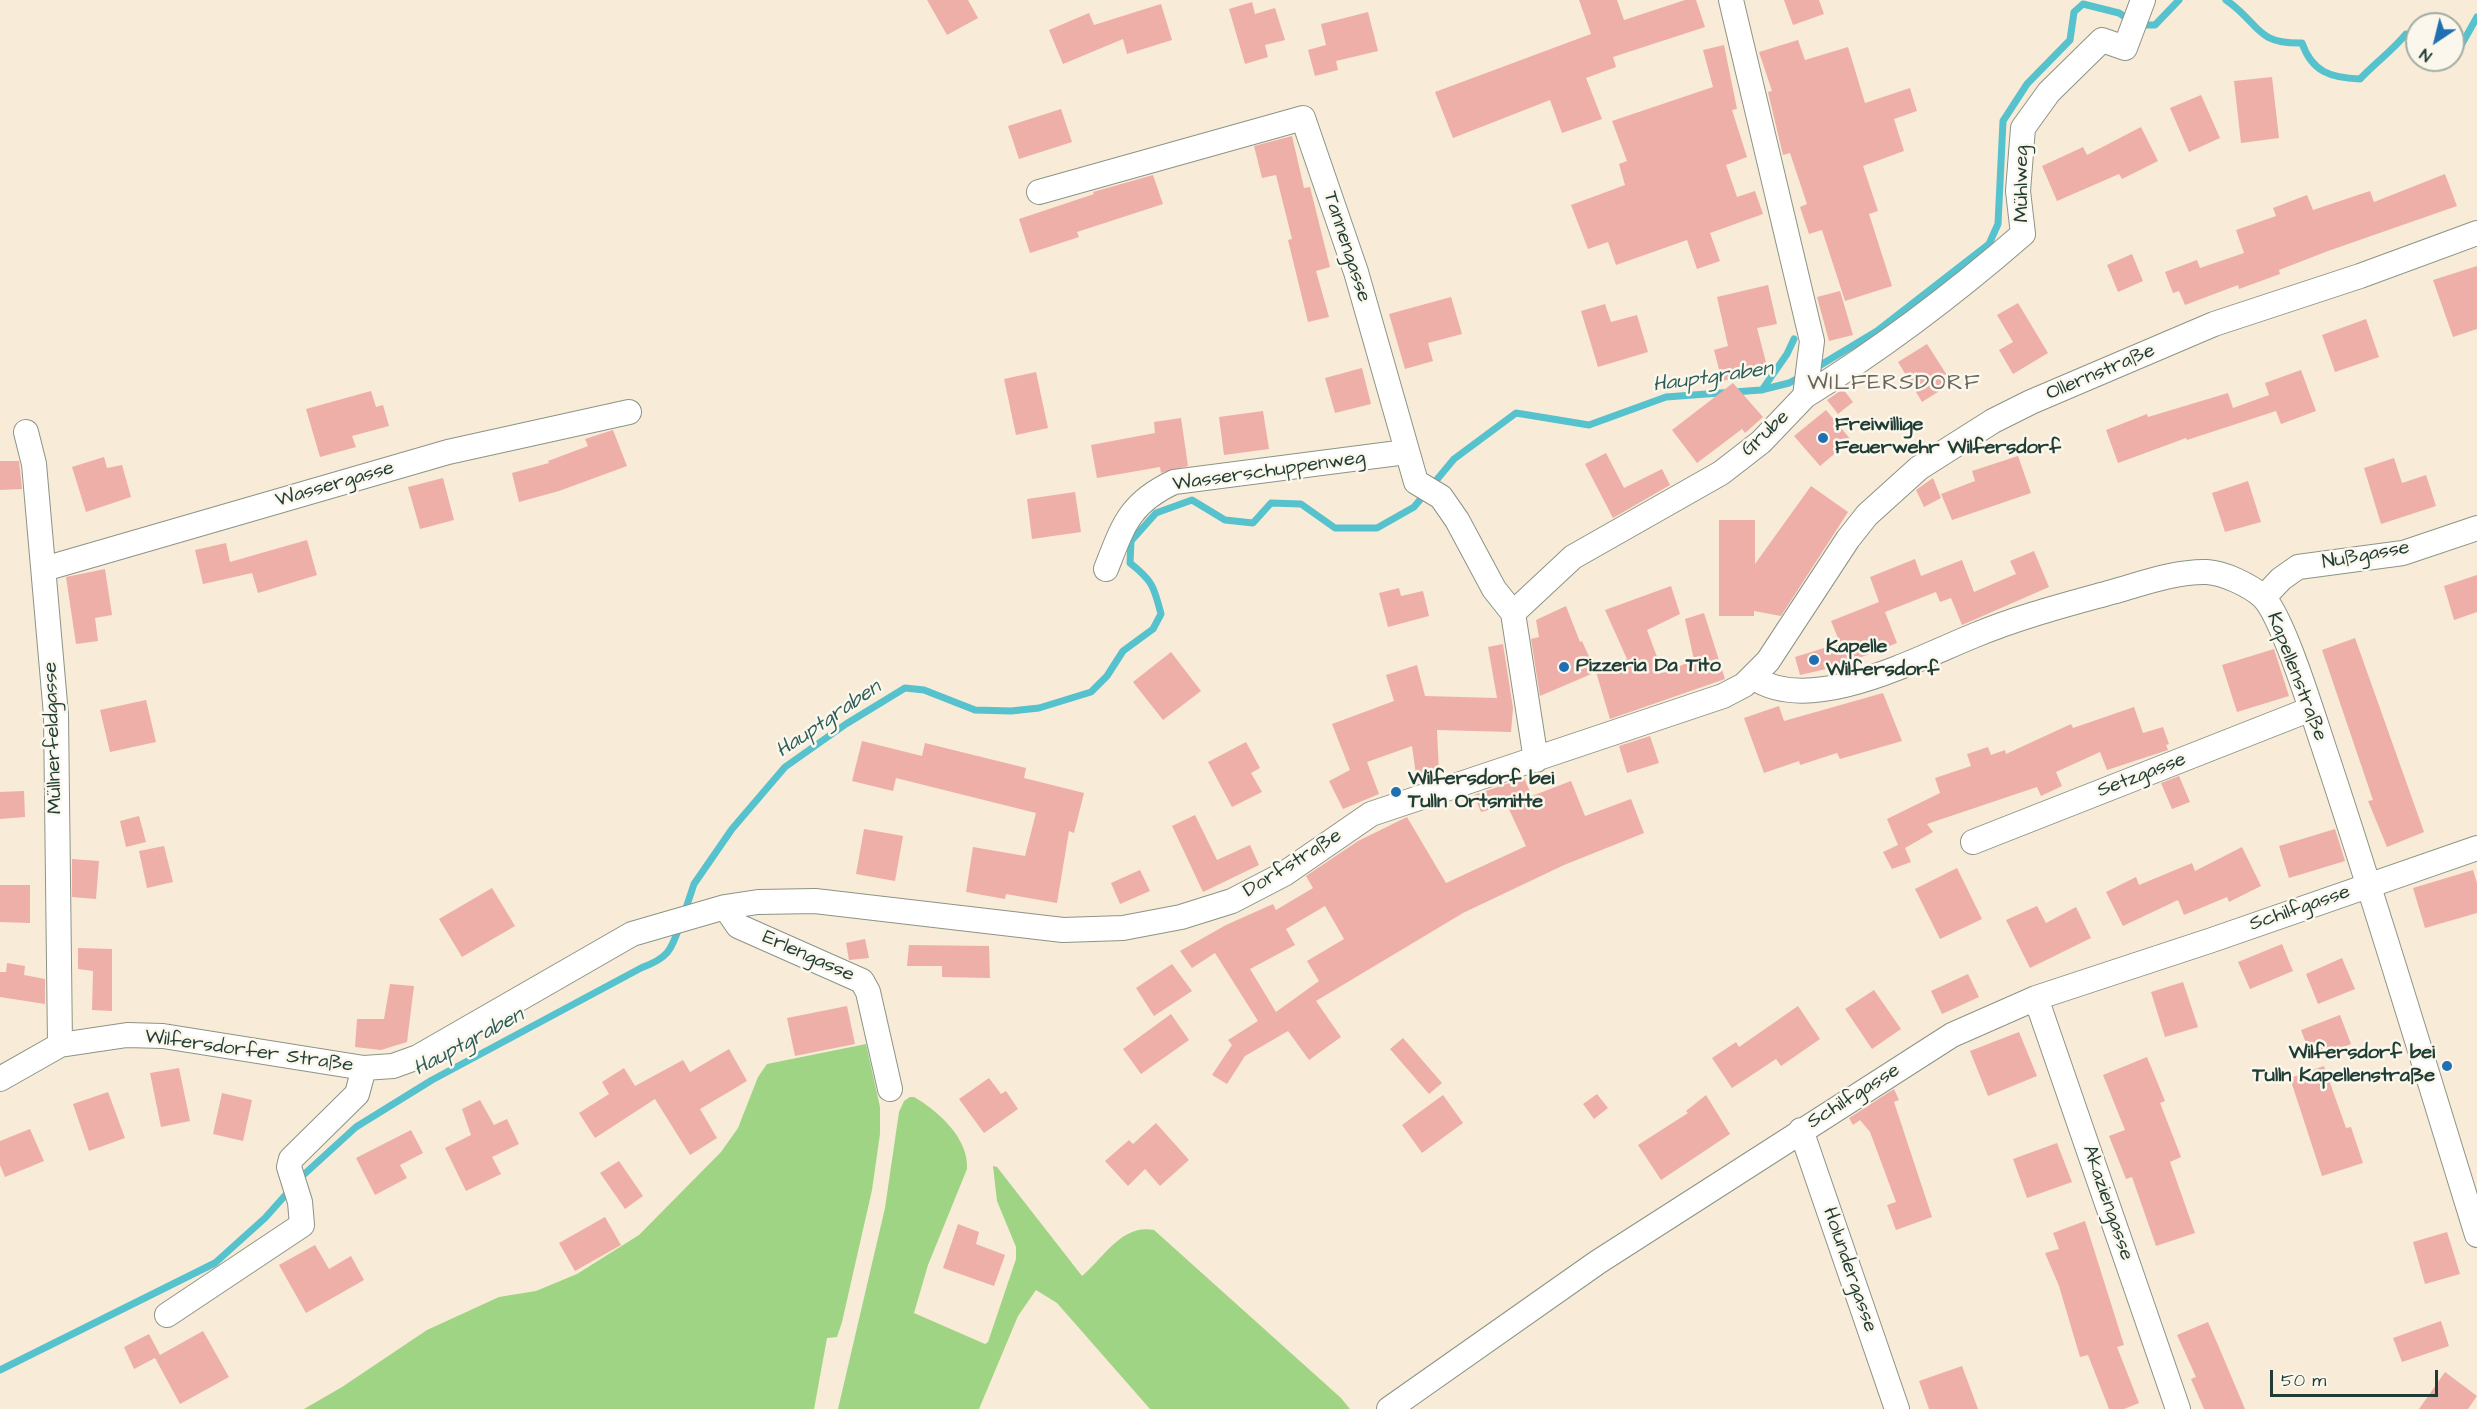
<!DOCTYPE html>
<html>
<head>
<meta charset="utf-8">
<style>
	body { margin:0 }
	#map { position:relative; width:2477px; height:1409px; overflow:hidden; background:#f8ebd7; font-family:"Architects Daughter",sans-serif }
	canvas { display:block }
	.north { position:absolute; left:2405px; top:12px; width:60px; height:60px; box-sizing:border-box; background:#fbf7ec; border:2px solid #a3ada2; border-radius:50%; rotate:215deg; font-size:16px; font-weight:700; line-height:24px; text-align:center; color:#1f3d34 }
	.north::after { content:''; display:block; margin:auto; width:21px; height:27px; background:#1f6fb2; clip-path:polygon(50% 0,100% 100%,50% 72%,0 100%) }
	.scale { position:absolute; left:2270px; top:1370px; width:168px; height:27px; box-sizing:border-box; border:3px solid #1f3d34; border-top:0; padding-left:8px; font-size:18px; line-height:21px; white-space:nowrap; color:#1f3d34; -webkit-text-stroke:4px #fbf7ec; paint-order:stroke }
</style>
</head>
<body>
<div id="map">
<canvas width="2477" height="1409"></canvas>
<div class="north">N</div>
<div class="scale">50 m</div>
</div>
<script>
const c = document.querySelector('canvas').getContext('2d');
c.lineJoin = 'round';
function paint(path, color) {
  c.fillStyle = color;
  c.fill(path, 'evenodd');
}
function stroke(path, color, width, dash) {
  c.strokeStyle = color;
  c.lineWidth = width;
  c.lineCap = dash ? 'butt' : 'round';
  c.setLineDash(dash || []);
  c.stroke(path);
}
function write(font, color, halo, rows, align = 'center') {
  c.font = font + ' "Architects Daughter",sans-serif';
  c.lineWidth = 5;
  c.setLineDash([]);
  c.textBaseline = 'middle';
  c.strokeStyle = halo;
  c.fillStyle = color;
  for (const [text, x, y, turn = 0] of rows) {
    c.save();
    c.translate(x, y);
    c.rotate((+turn || 0) * Math.PI / 180);
    c.textAlign = isNaN(turn) ? turn : align;
    if (halo) c.strokeText(text, 0, 0);
    c.fillText(text, 0, 0);
    c.restore();
  }
}
const green = new Path2D(`
	M866 1044 880 1107V1134L872 1190 842 1322 837 1337 827 1338 814 1409H304L342 1387 427 1330 499 1297 536 1291 577 1274 639 1235 721 1152 738 1128 758 1077 767 1064Z
	M910 1097H914C938 1111 969 1138 967 1169L928 1265 914 1313 985 1344 988 1342 1016 1259V1247L997 1201 993 1166 997 1167 1082 1276C1104 1258 1121 1224 1154 1230L1341 1398 1350 1409H1150L1057 1303 1036 1290 1018 1316 979 1409H838L885 1208 899 1112 904 1101Z`);
const stream = new Path2D(`
	M2226 0C2260 23 2254 44 2302 43 2312 72 2331 78 2360 79 2375 63 2392 51 2406 34L2417 39
	M2453 50 2459 49 2477 17
	M1814 369 1877 331 1989 244 1998 224 2003 121 2027 84 2070 40 2074 12 2083 4 2119 13 2137 25H2155L2179 0
	M1762 390 1787 354 1794 339
	M684 914 694 884 732 829 785 767 846 724 905 688 924 690 975 710 1011 711 1039 708 1091 692 1107 676 1123 651 1153 629 1161 614C1154 587 1153 581 1130 563L1131 541 1156 513 1192 500 1225 520 1253 523 1271 503 1301 504 1335 528H1377L1414 507 1454 459 1516 413 1589 425 1666 397 1761 390 1789 383 1802 376
	M299 1179 356 1127 432 1080 641 968C668 958 671 951 680 925
	M0 1370 215 1263 265 1218 290 1190`);
const building = new Path2D(`
	M927 0H968L978 18 947 35Z
	M1579 0H1617L1624 20 1685 0H1696L1705 27 1613 57 1616 67 1586 78 1602 119 1562 133 1550 100 1453 138 1435 92 1591 34Z
	M1784 0H1819L1824 14 1793 25Z
	M1252 2 1255 14 1275 8 1285 40 1265 45 1268 57 1245 64 1229 9Z
	M1161 4 1172 40 1127 54 1123 39 1063 64 1049 30 1089 13 1094 25Z
	M1368 12 1378 51 1336 61 1338 70 1315 76 1308 50 1326 45 1321 24Z
	M1798 40 1805 60 1848 47 1865 103 1910 88 1917 111 1894 119 1904 151 1863 166 1878 211 1869 214 1892 286 1845 301 1822 230 1809 234 1800 207 1807 204 1790 153 1783 155 1782 151 1768 92 1772 91 1759 52Z
	M1724 45 1737 109 1732 110 1747 157 1726 165 1737 197 1755 191 1763 214 1710 233 1720 261 1697 269 1687 240 1616 265 1608 242 1588 249 1571 205 1625 185 1619 164 1627 161 1612 121 1713 87 1703 50Z
	M2272 77 2279 138 2241 143 2234 81Z
	M2201 95 2220 138 2189 152 2170 108Z
	M1061 109 1072 142 1019 159 1008 126Z
	M2141 127 2158 161 2122 179 2119 174 2057 201 2042 166 2083 147 2087 155Z
	M1292 136 1304 188 1310 187 1330 267 1316 271 1329 317 1308 322 1288 240 1292 239 1276 175 1262 178 1254 146Z
	M2445 174 2457 206 2328 251 2279 270 2280 274 2239 289 2238 285 2185 305 2179 291 2173 293 2165 272 2197 260 2200 268 2244 253 2236 230 2276 216 2273 208 2307 195 2313 210 2370 191 2374 202Z
	M1153 175 1163 204 1077 232 1079 237 1030 253 1019 219 1094 194 1093 192Z
	M2132 254 2143 281 2118 292 2107 265Z
	M2477 266V329L2453 337 2433 280Z
	M1768 285 1777 324 1757 328 1768 370 1722 381 1714 350 1728 346 1717 297Z
	M1840 291 1853 335 1829 341 1817 297Z
	M1451 297 1462 334 1428 343 1433 361 1405 369 1389 314Z
	M2018 303 2048 353 2013 374 1999 350 2013 342 1997 315Z
	M1605 304 1611 322 1637 315 1648 352 1598 367 1581 311Z
	M2366 319 2379 357 2335 372 2322 335Z
	M1927 344 1952 383 1922 402 1898 362Z
	M1362 368 1371 404 1335 413 1325 378Z
	M2301 370 2316 411 2281 424 2276 411 2187 440 2186 438 2118 463 2106 430 2147 414 2148 417 2228 393 2233 408 2269 395 2265 383Z
	M1036 372 1048 428 1016 435 1004 379Z
	M1733 383 1763 417 1745 433 1742 429 1697 463 1672 430Z
	M1843 389 1853 402 1838 414 1827 400Z
	M371 391 376 407 383 405 389 426 352 436 356 447 320 457 306 409Z
	M1826 410 1851 440 1820 466 1794 436Z
	M1263 411 1269 449 1224 455 1219 417Z
	M1181 418 1188 466 1161 473 1160 467 1097 478 1091 445 1155 433 1154 422Z
	M613 430 627 466 559 491 519 502 512 473 549 463 548 461 588 446 585 439Z
	M1606 453 1624 488 1662 469 1670 485 1613 518 1585 464Z
	M2018 456 2031 493 1952 520 1941 494 1975 481 1972 471Z
	M104 457 107 468 122 465 131 497 86 512 72 467Z
	M2394 458 2402 483 2426 475 2436 506 2381 524 2364 468Z
	M0 461H19L22 489 0 490Z
	M443 478 454 520 420 529 408 487Z
	M1933 478 1941 498 1924 507 1916 490Z
	M2248 481 2261 522 2225 532 2212 493Z
	M1811 486 1848 512 1781 616 1754 611V616H1719V520H1755V564Z
	M1075 492 1081 532 1032 539 1027 499Z
	M307 540 317 575 258 593 252 573 203 584 195 550 226 543 230 562Z
	M2034 551 2049 587 1962 625 1951 598 1940 602 1936 592 1885 612 1897 643 1839 666 1800 675 1795 657 1840 643 1831 621 1879 602 1870 577 1915 559 1921 576 1962 560 1974 592 2016 574 2010 561Z
	M105 569 112 615 95 618 98 641 76 644 66 577Z
	M2477 575V612L2454 620 2444 586Z
	M1671 586 1680 614 1647 630 1663 673 1694 660 1685 619 1704 613 1725 679 1610 719 1596 672 1627 659 1605 610Z
	M1399 588 1401 596 1423 591 1429 616 1388 627 1379 593Z
	M1566 606 1580 642 1582 641 1596 672 1540 696 1531 639 1539 637 1536 620Z
	M2355 638 2424 832 2387 847 2368 801 2373 800 2322 650Z
	M1503 644 1513 708 1511 732 1437 730 1439 773 1417 782 1412 746 1367 762 1379 794 1343 809 1329 781 1350 770 1332 724 1394 701 1386 675 1417 665 1425 696 1497 698 1488 647Z
	M2274 649 2289 696 2237 712 2222 665Z
	M1171 652 1201 691 1163 720 1133 682Z
	M1883 693 1902 741 1840 759 1837 753 1800 765 1799 761 1764 773 1744 718 1779 706 1784 721Z
	M146 700 156 742 110 752 100 710Z
	M2134 707 2143 733 2163 727 2169 744 2166 745 2168 750 2107 770 2100 752 2056 772 2062 786 2041 796 2037 787 1927 824 1933 832 1905 848 1911 862 1892 869 1883 852 1898 845 1887 819 1940 793 1935 778 1971 766 1967 754 1988 747 1991 755 2005 750 2006 754 2071 724 2073 728Z
	M1650 736 1659 763 1627 773 1619 746Z
	M862 741 922 756 925 743 1026 768 1024 778 1084 793 1074 833 1069 831 1057 903 1006 894 1005 899 966 892 973 847 1025 856 1036 813 896 778 893 791 852 781Z
	M1246 742 1260 768 1251 773 1262 792 1232 807 1208 762Z
	M2179 776 2190 802 2172 809 2161 783Z
	M1524 778 1532 796 1571 781 1585 816 1631 799 1644 833 1564 865 1463 913 1316 1001 1341 1037 1309 1060 1288 1031 1245 1056 1227 1084 1212 1075 1232 1045 1228 1040 1258 1021 1215 953 1192 968 1180 951 1226 925 1273 904 1276 910 1313 888 1306 876 1358 841 1407 817 1446 883 1526 846 1507 805 1481 812 1474 795ZM1325 906 1344 939 1307 961 1319 981 1276 1012 1250 969 1295 945 1286 929Z
	M24 791 25 817 0 819V792Z
	M1195 815 1217 860 1250 845 1259 865 1203 892 1172 826Z
	M139 816 146 842 126 847 120 821Z
	M864 829 903 836 895 881 856 874Z
	M2335 829 2345 861 2289 878 2279 846Z
	M164 846 173 882 147 888 139 851Z
	M2242 847 2261 886 2229 902 2227 897 2184 915 2178 900 2123 926 2106 892 2136 877 2139 885 2192 863 2195 871Z
	M72 859 99 861 96 899 72 897Z
	M1957 868 1982 919 1940 939 1915 889Z
	M1140 870 1150 891 1120 904 1111 883Z
	M2473 870 2477 883V913L2425 928 2413 888Z
	M0 885H30V923L0 922Z
	M492 888 515 926 462 957 439 919Z
	M2037 906 2046 923 2076 907 2091 938 2030 968 2006 920Z
	M865 939 869 958 849 960 846 943Z
	M2282 944 2293 971 2250 989 2238 962Z
	M909 945 989 946 990 978 942 977V966H907Z
	M78 948 112 949V1011L92 1010 93 971 78 969Z
	M2342 958 2355 989 2318 1004 2306 974Z
	M7 963 25 966 24 975 45 979V1004L0 997V972H6Z
	M1172 964 1192 991 1154 1016 1136 988Z
	M1968 974 1979 997 1942 1014 1931 991Z
	M2183 982 2198 1027 2165 1037 2151 992Z
	M390 984 414 986 407 1042 381 1050 355 1047 357 1019H384Z
	M1874 990 1901 1029 1872 1049 1845 1009Z
	M847 1006 855 1044 795 1056 787 1018Z
	M1798 1006 1820 1039 1781 1066 1776 1059 1732 1088 1712 1058 1736 1042 1739 1047Z
	M1171 1014 1189 1040 1141 1074 1123 1049Z
	M2340 1015 2351 1044 2312 1059 2301 1030Z
	M2019 1032 2037 1076 1988 1096 1970 1051Z
	M1403 1038 1442 1083 1429 1094 1390 1049Z
	M729 1049 747 1081 700 1109 717 1138 690 1155 655 1099 595 1138 579 1113 609 1094 602 1082 624 1068 635 1086 683 1060 690 1072Z
	M2147 1057 2165 1101 2160 1103 2181 1157 2170 1162 2195 1233 2156 1246 2132 1177 2126 1179 2109 1136 2125 1130 2103 1075Z
	M2324 1066 2346 1128 2351 1127 2363 1163 2322 1176 2290 1078Z
	M179 1068 190 1121 161 1127 150 1073Z
	M989 1078 1001 1094 1006 1091 1018 1109 984 1133 959 1099Z
	M1894 1089 1899 1100 1894 1102 1932 1217 1896 1230 1887 1205 1896 1202 1870 1132 1860 1120 1853 1125 1849 1118Z
	M108 1092 125 1138 89 1151 73 1104Z
	M222 1093 252 1100 243 1141 213 1134Z
	M1597 1094 1608 1108 1594 1119 1583 1104Z
	M1443 1095 1463 1123 1422 1153 1402 1125Z
	M1706 1095 1730 1134 1661 1180 1638 1145 1688 1113 1686 1111Z
	M480 1100 494 1125 507 1119 519 1144 492 1157 501 1174 466 1191 445 1148 471 1135 462 1109Z
	M1156 1123 1189 1160 1160 1186 1145 1169 1128 1186 1105 1161 1129 1140 1133 1144Z
	M30 1129 44 1161 5 1177 0 1165V1141Z
	M411 1130 423 1153 400 1165 407 1178 375 1195 356 1158Z
	M2057 1143 2072 1182 2027 1198 2013 1159Z
	M619 1161 643 1196 625 1209 600 1173Z
	M605 1217 621 1245 575 1271 559 1243Z
	M2085 1221 2124 1345 2117 1347 2139 1403 2124 1409H2109L2088 1355 2080 1357 2059 1286 2045 1253 2059 1249 2053 1233Z
	M958 1224 979 1232 976 1244 1005 1255 994 1286 943 1268Z
	M2447 1232 2460 1274 2425 1284 2413 1242Z
	M315 1245 329 1269 351 1256 364 1280 306 1313 279 1265Z
	M2441 1321 2449 1346 2402 1362 2393 1338Z
	M2208 1322 2218 1345 2245 1409H2204L2191 1379 2196 1377 2177 1335Z
	M203 1331 229 1377 180 1404 155 1358 134 1369 124 1347 149 1334 160 1355Z
	M1962 1366 1978 1409H1929L1919 1381Z
	M2445 1372 2477 1396 2468 1409H2419Z`);
const minor = new Path2D(`
	M1039 192 1303 118 1356 272 1416 482 1441 497 1457 520 1494 589 1513 613
	M1805 396C1883 348 1954 294 2023 234L2018 191 2023 128 2049 92 2102 40 2125 48 2143 0
	M26 432 34 464 56 715 60 1045
	M44 569 448 452 629 412
	M1106 569C1123 526 1129 503 1174 482L1406 452
	M2264 597 2281 579 2298 567 2403 553 2477 528
	M1754 678C1812 716 1916 659 1973 636 2018 617 2065 605 2112 592 2141 584 2176 571 2207 572 2224 573 2249 585 2262 596 2282 614 2312 712 2322 742 2377 906 2426 1071 2477 1235
	M1536 760 1513 613 1573 557 1721 473 1761 442 1805 396 1812 341 1731 0
	M1973 842 2311 709
	M725 907 738 926 862 981 868 992 890 1089
	M2036 998 2178 1409
	M0 1079 60 1045 127 1035 163 1036 364 1068 393 1066 418 1057 632 934 725 907 758 902 815 901 1063 930 1123 928 1181 917 1232 901 1284 874 1371 814 1723 696 1744 685 1768 661 1848 539 1867 515 1919 468 1993 421 2031 402 2214 324 2360 276 2477 233
	M1801 1130 1897 1409
	M167 1315 302 1225 300 1202 289 1167 291 1159 357 1094 364 1068
	M1389 1409 1598 1262 1952 1035 2036 998 2212 940 2477 848`);
const markers = [
	[1823,438,6,"#1f6fb2"],
	[1814,660,6,"#1f6fb2"],
	[1564,667,6,"#1f6fb2"],
	[1396,792,6,"#1f6fb2"],
	[2447,1066,6,"#1f6fb2"]
];
const streetNames = [
	["Mühlweg",2023,184,-90],
	["Tannengasse",1346,247,72],
	["Ollernstraße",2101,373,-23],
	["Grube",1766,434,-43],
	["Wasserschuppenweg",1269,472,-8],
	["Wassergasse",335,485,-16],
	["Nußgasse",2366,556,-10],
	["Kapellenstraße",2296,677,69],
	["Müllnerfeldgasse",54,738,-92],
	["Setzgasse",2142,776,-21],
	["Dorfstraße",1293,864,-32],
	["Schilfgasse",2300,909,-19],
	["Erlengasse",808,957,24],
	["Wilfersdorfer Straße",249,1052,8],
	["Schilfgasse",1854,1097,-32],
	["Akaziengasse",2107,1203,71],
	["Holundergasse",1849,1270,71]
];
const poiNames = [
	["Freiwillige",1835,426],
	["Feuerwehr Wilfersdorf",1835,449],
	["Kapelle",1826,648],
	["Wilfersdorf",1826,671],
	["Pizzeria Da Tito",1576,667],
	["Wilfersdorf bei",1408,780],
	["Tulln Ortsmitte",1408,803],
	["Wilfersdorf bei",2435,1054,"right"],
	["Tulln Kapellenstraße",2435,1077,"right"]
];
const waterNames = [
	["Hauptgraben",1713,378,-8],
	["Hauptgraben",829,720,-34],
	["Hauptgraben",469,1043,-28]
];
const quarterNames = [
	["WILFERSDORF",1894,384]
];
paint(green, '#9fd485');
stroke(stream, '#56c2ce', 7);
paint(building, '#eeafa8');
stroke(minor, '#8c9486', 26);
stroke(minor, '#fff', 24);
for (const [x, y, r, color] of markers) {
  const dot = new Path2D();
  dot.arc(x, y, r, 0, 2 * Math.PI);
  c.fillStyle = color;
  c.fill(dot);
  stroke(dot, '#fbf7ec', 2);
}
write('20px', '#1f3d34', '#fbf7ec', streetNames);
write('bold 20px', '#1f3d34', '#fbf7ec', poiNames, 'left');
write('italic 21px', '#2d5e5a', '#fbf7ec', waterNames);
c.letterSpacing = '1.5px';
write('22px', '#67655d', '#fbf7ec', quarterNames);
c.letterSpacing = '0px';
</script>
</body>
</html>
